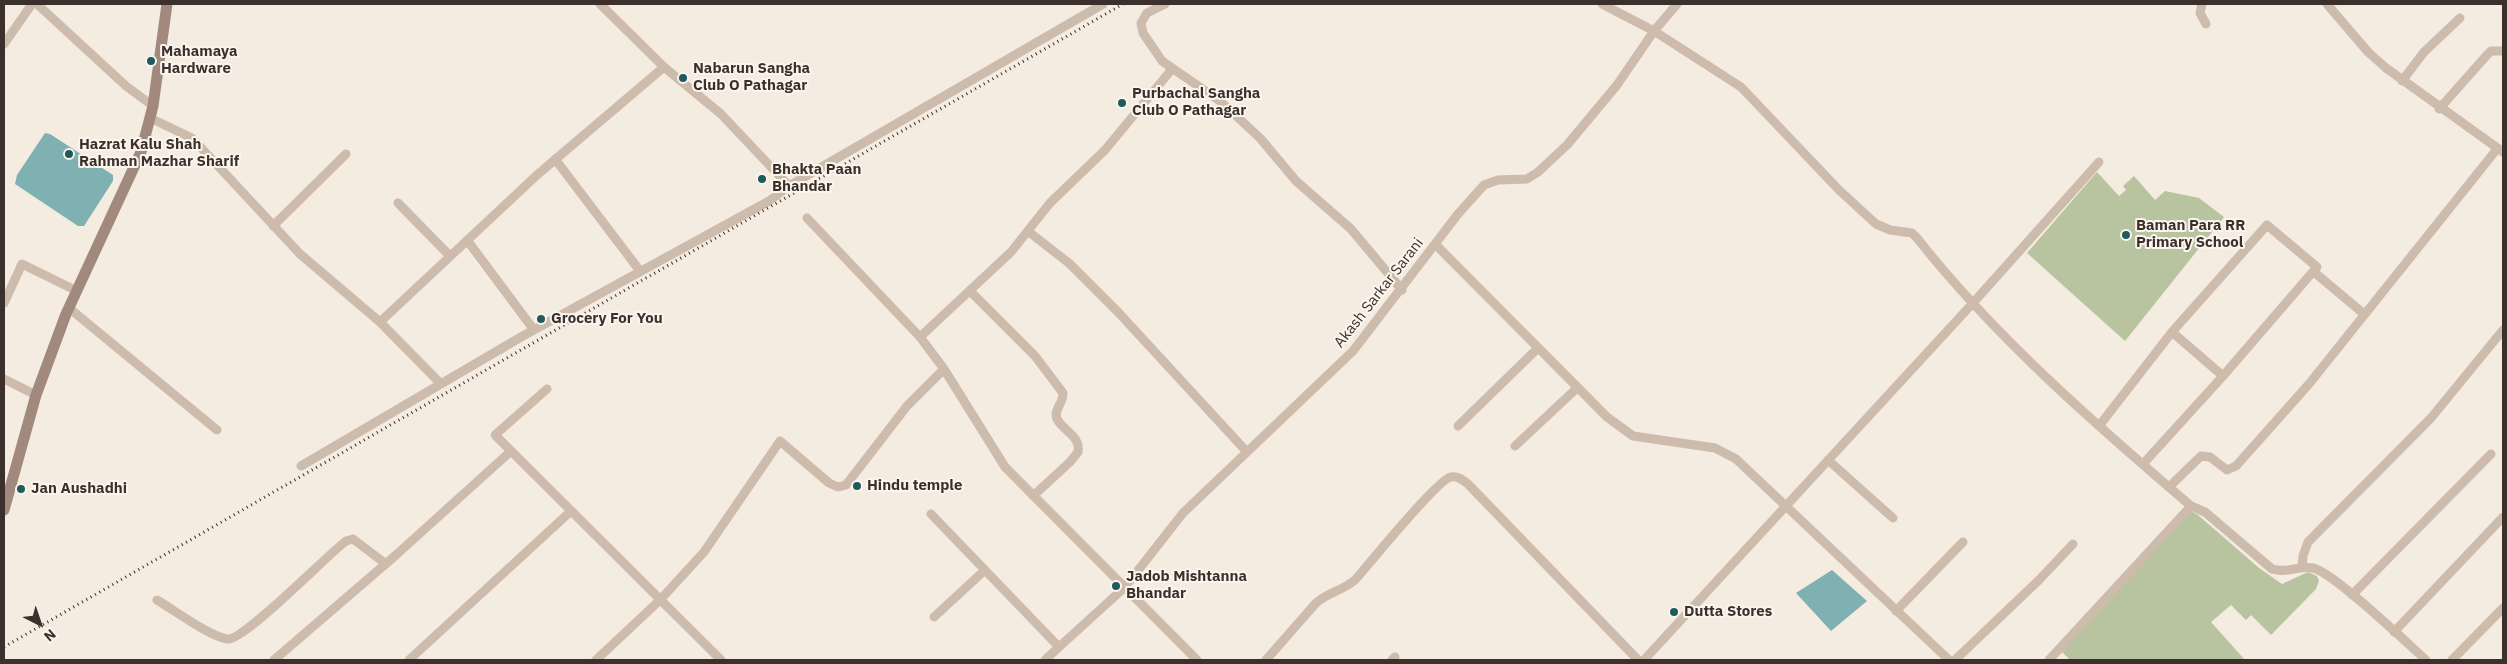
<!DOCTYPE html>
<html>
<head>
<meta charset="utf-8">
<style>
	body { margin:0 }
	#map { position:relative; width:2507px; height:664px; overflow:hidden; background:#f4ebe1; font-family:"IBM Plex Sans",sans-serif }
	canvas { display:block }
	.frame { position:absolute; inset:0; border:5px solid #3b302b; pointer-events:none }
	.north { position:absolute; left:15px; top:599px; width:50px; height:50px; -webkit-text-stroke:4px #fbf5ee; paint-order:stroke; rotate:139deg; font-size:14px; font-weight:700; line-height:20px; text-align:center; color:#3b302b }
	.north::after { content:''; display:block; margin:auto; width:18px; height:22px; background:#3b302b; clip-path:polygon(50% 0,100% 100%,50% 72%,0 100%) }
</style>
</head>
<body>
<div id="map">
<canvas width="2507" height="664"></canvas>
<div class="frame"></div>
<div class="north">N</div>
</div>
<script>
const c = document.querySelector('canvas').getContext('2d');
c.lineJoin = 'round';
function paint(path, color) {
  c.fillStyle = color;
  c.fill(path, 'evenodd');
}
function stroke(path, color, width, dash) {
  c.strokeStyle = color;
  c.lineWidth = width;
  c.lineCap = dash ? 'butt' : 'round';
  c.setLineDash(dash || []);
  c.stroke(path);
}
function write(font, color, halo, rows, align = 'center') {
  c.font = font + ' "IBM Plex Sans",sans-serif';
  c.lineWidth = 4;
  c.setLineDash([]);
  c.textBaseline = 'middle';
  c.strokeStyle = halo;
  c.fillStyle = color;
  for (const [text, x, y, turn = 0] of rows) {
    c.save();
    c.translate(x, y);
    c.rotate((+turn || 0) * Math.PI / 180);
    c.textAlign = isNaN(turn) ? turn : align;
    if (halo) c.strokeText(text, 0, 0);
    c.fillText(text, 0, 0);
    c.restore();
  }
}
const green = new Path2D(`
	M2097 172 2119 196 2126 190 2123 186 2134 176 2155 200 2165 191 2199 198 2224 217 2125 341 2027 253Z
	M2191 511 2198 515 2259 568 2282 584 2308 572 2317 576 2319 581 2316 589 2271 635 2251 615 2246 620 2231 605 2211 622 2245 660H2070L2062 652Z`);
const water = new Path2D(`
	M45 133 50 134 113 175V181L84 226H78L15 184 17 175Z
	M1832 570 1867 601 1831 631 1796 593Z`);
const street = new Path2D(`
	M37 4 126 86 153 106
	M600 4 664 67 721 114 789 186
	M1165 4 1147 13 1141 23 1143 33 1162 61 1220 101 1260 138 1296 181 1351 229 1402 290
	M1602 4 1654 31 1677 4
	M2202 4 2200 13 2206 24
	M2327 4 2368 52 2386 68 2503 152
	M4 44 32 4
	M2402 81 2424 52 2460 18
	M2439 109 2487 55 2491 51H2503
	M150 118 192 138 300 254 380 322 441 384
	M555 159 640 271
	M398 203 450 256
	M807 218 920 337 944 369 1005 467 1197 660
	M273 226 346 154
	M1029 232 1070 264 1118 312 1247 452
	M467 240 534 330
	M1435 244 1607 417 1633 436 1715 448 1736 459 1949 660
	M2314 272 2364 314
	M971 292 1035 356 1063 393C1064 402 1053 410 1057 419 1064 432 1081 436 1078 452L1070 462 1033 496
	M4 303 22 264 77 291
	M69 308 217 430
	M380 322 537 175 664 67
	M2172 332 2223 376
	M920 337 1011 252 1050 203 1105 150 1172 69
	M4 379 36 395
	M547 389 495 435 721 660
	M1458 426 1538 348
	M2099 426 2172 332 2267 225 2317 267 2223 376 2143 464
	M1515 446 1577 388
	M1828 460 1893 518
	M301 466 521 337 769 201 789 186 1103 4
	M2169 487 2201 456 2210 457 2227 470 2236 466 2309 384 2497 149
	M931 514 1059 647 1125 587 1183 513 1353 351 1458 214 1484 185 1498 180 1527 179 1538 172 1567 145 1617 85 1654 31 1741 87 1839 190 1876 224 1890 230 1912 233 1917 238C1995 337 2095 424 2191 506L2205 512 2272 569C2287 574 2299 565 2313 568 2333 572 2407 643 2426 660
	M2302 567 2303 556 2308 542 2431 418 2503 330
	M2352 595 2491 454
	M157 600C174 610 209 636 227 639 243 642 327 555 346 541L353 539 386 564
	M1896 611 1963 542
	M934 617 985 570
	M2394 632 2503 517
	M274 660 396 555 511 451
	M409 660 571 511
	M596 660 660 600 704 552 780 441 829 483 838 487 846 485 907 406 944 369
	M1045 660 1059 647
	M1266 660 1316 603C1328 592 1343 591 1356 579 1369 564 1438 479 1451 477 1458 476 1463 480 1468 484L1638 660
	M1392 660 1395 657
	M1644 660 1973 303 2099 162
	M1955 660 2039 580 2073 544
	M2049 660 2191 506
	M2452 660 2503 608`);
const secondary = new Path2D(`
	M4 510 36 395 66 314 141 152 153 106 167 4`);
const rail = new Path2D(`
	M4 647 1123 4`);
const markers = [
	[151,61,5,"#1f5a5e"],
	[683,78,5,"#1f5a5e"],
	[1122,103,5,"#1f5a5e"],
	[69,154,5,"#1f5a5e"],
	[762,179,5,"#1f5a5e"],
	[2126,235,5,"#1f5a5e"],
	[541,319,5,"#1f5a5e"],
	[857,486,5,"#1f5a5e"],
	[21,489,5,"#1f5a5e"],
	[1116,586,5,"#1f5a5e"],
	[1674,612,5,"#1f5a5e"]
];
const poiNames = [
	["Mahamaya",161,52],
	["Hardware",161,69],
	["Nabarun Sangha",693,69],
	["Club O Pathagar",693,86],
	["Purbachal Sangha",1132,94],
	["Club O Pathagar",1132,111],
	["Hazrat Kalu Shah",79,145],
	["Rahman Mazhar Sharif",79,162],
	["Bhakta Paan",772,170],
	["Bhandar",772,187],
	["Baman Para RR",2136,226],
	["Primary School",2136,243],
	["Grocery For You",551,319],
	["Hindu temple",867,486],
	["Jan Aushadhi",31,489],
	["Jadob Mishtanna",1126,577],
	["Bhandar",1126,594],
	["Dutta Stores",1684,612]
];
const streetNames = [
	["Akash Sarkar Sarani",1379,293,-52]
];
paint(green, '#b8c4a0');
paint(water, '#7fb0b2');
stroke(street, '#cdbbac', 9);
stroke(secondary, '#a18a7d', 11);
stroke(rail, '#3b302b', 3, [1, 4]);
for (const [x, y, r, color] of markers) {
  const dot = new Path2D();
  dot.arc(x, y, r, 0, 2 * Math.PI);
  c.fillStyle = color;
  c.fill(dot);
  stroke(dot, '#fbf5ee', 2);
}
write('bold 15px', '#3b302b', '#fbf5ee', poiNames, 'left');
write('15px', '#3b302b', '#fbf5ee', streetNames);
</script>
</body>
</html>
